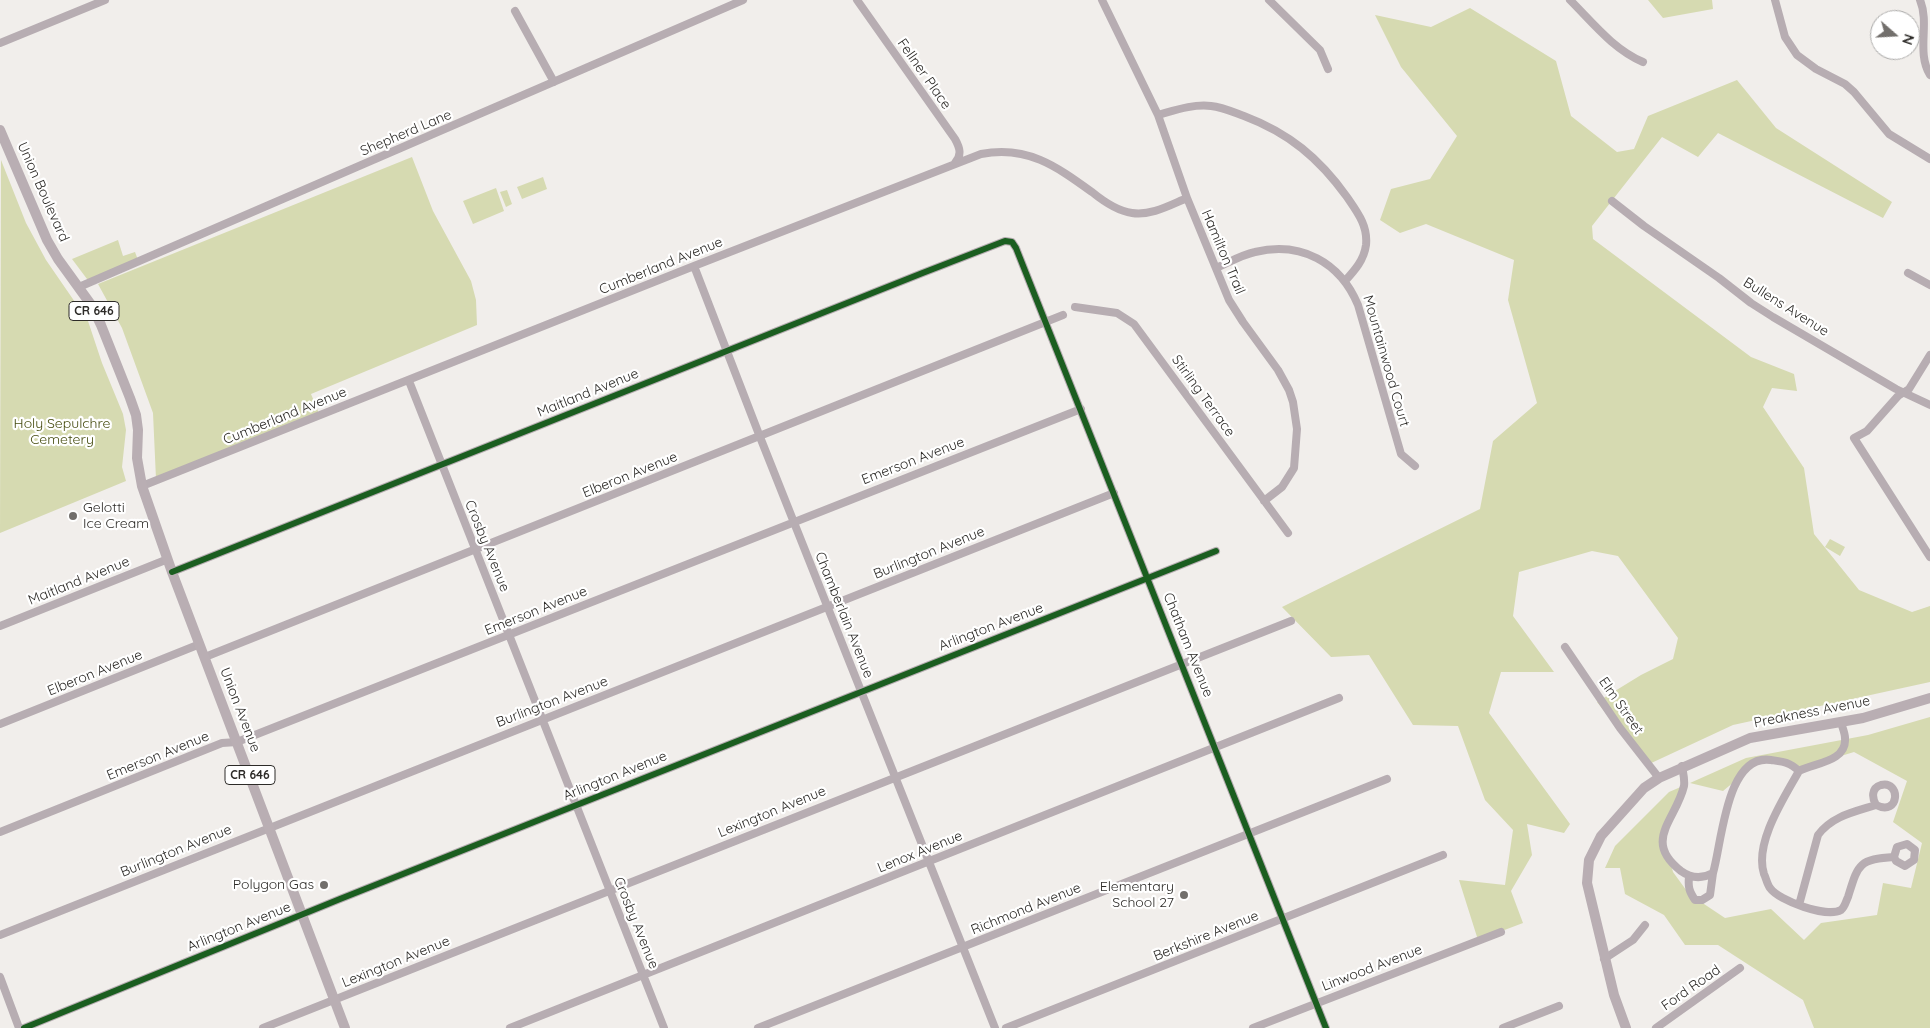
<!DOCTYPE html>
<html>
<head>
<meta charset="utf-8">
<style>
	body { margin:0 }
	#map { position:relative; width:1930px; height:1028px; overflow:hidden; background:#f1eeeb; font-family:Quicksand,sans-serif }
	canvas { display:block }
	.north { position:absolute; left:1870px; top:10px; width:50px; height:50px; box-sizing:border-box; background:#fff; border:1px solid #abaaa9; border-radius:50%; rotate:109deg; font-size:14px; font-weight:700; line-height:20px; text-align:center; color:#2d2b28 }
	.north::after { content:''; display:block; margin:auto; width:18px; height:22px; background:#726f6c; clip-path:polygon(50% 0,100% 100%,50% 72%,0 100%) }
</style>
</head>
<body>
<div id="map">
<canvas width="1930" height="1028"></canvas>
<div class="north">N</div>
</div>
<script>
const c = document.querySelector('canvas').getContext('2d');
c.lineJoin = 'round';
function paint(path, color) {
  c.fillStyle = color;
  c.fill(path, 'evenodd');
}
function stroke(path, color, width, dash) {
  c.strokeStyle = color;
  c.lineWidth = width;
  c.lineCap = dash ? 'butt' : 'round';
  c.setLineDash(dash || []);
  c.stroke(path);
}
function write(font, color, halo, rows, align = 'center') {
  c.font = font + ' Quicksand,sans-serif';
  c.lineWidth = 4.5;
  c.setLineDash([]);
  c.textBaseline = 'middle';
  c.strokeStyle = halo;
  c.fillStyle = color;
  for (const [text, x, y, turn = 0] of rows) {
    c.save();
    c.translate(x, y);
    c.rotate((+turn || 0) * Math.PI / 180);
    c.textAlign = isNaN(turn) ? turn : align;
    if (halo) c.strokeText(text, 0, 0);
    c.fillText(text, 0, 0);
    c.restore();
  }
}
const green = new Path2D(`
	M1648 0H1712L1713 9 1663 18Z
	M1470 8 1556 61 1571 116 1617 152 1634 149 1648 116 1737 80 1776 128 1892 202 1883 218 1718 133 1698 157 1662 137 1592 226 1593 239 1751 357 1794 374 1797 391 1772 388 1763 407 1804 468 1814 534 1859 590 1912 612 1930 606V682L1733 725 1647 765 1597 702 1641 675 1673 659 1678 638 1618 556 1592 551 1519 572 1513 616 1554 672H1501L1489 713 1570 824 1564 833 1527 824 1532 855 1511 891 1523 923 1478 940 1459 880 1505 885 1513 830 1485 800 1458 726 1413 725 1369 655 1331 657 1282 607 1480 509 1493 441 1537 403 1508 300 1514 260 1426 224 1400 233 1380 220 1391 189 1430 179 1457 136 1401 67 1375 15 1431 27Z
	M412 157 433 211 471 281 476 300 477 325 311 394 320 416 156 479 153 413 122 328 98 284Z
	M1 160 26 223 46 260 88 321 102 363 123 414 126 430 122 467 126 481 0 533Z
	M543 177 547 189 522 199 517 187Z
	M496 188 504 211 473 224 463 201Z
	M507 190 512 204 506 207 500 192Z
	M118 240 123 256 135 252 138 260 90 279H87L72 259Z
	M1830 539 1845 547 1840 556 1825 547Z
	M1930 717V1028H1814L1803 1000 1718 945H1685L1664 915 1625 894 1620 868H1605L1615 846 1669 792 1683 786 1664 837 1673 872 1689 894 1725 918 1771 909 1804 940 1821 923 1877 915 1883 883 1911 888 1922 843 1893 822 1907 781 1854 752 1805 767 1758 762 1723 791 1690 783 1746 758 1868 735Z`);
const minor = new Path2D(`
	M857 0 955 139C960 148 962 155 955 163
	M1102 0 1158 115 1187 198 1229 300 1243 322 1278 370 1289 390 1293 402 1297 429 1294 468 1282 487 1264 501
	M1269 0 1320 50 1328 69
	M1570 0C1593 23 1613 49 1643 62
	M1775 0 1785 37 1797 55 1816 69 1845 84 1854 92 1889 134 1930 159
	M1920 0C1930 24 1916 52 1930 75
	M515 11 554 82
	M0 43 105 0
	M1158 115C1176 110 1193 104 1211 106 1222 107 1233 112 1244 116 1289 133 1319 158 1347 197 1358 213 1368 226 1366 245 1364 260 1355 270 1345 281
	M1612 201 1644 226 1719 278 1751 303 1773 317 1896 389 1930 405
	M694 266 760 437 995 1028
	M1216 268C1228 263 1241 255 1255 252 1301 241 1340 262 1358 305L1401 454 1415 466
	M1908 273 1930 285
	M79 287 743 0
	M1075 307 1117 313 1134 324 1288 533
	M1930 355 1909 389 1898 396 1867 431 1854 438 1930 557
	M409 381 664 1028
	M142 486 694 266 981 154C1027 145 1056 166 1092 192 1103 201 1117 211 1132 213 1151 216 1170 205 1187 198
	M172 572 920 274 1005 241 1012 242 1016 248 1326 1028
	M0 626 168 559
	M1565 647 1620 728 1659 778
	M205 657 1063 315
	M1841 722C1842 727 1845 733 1845 738 1847 762 1814 763 1799 771 1784 798 1754 843 1764 874 1766 878 1767 884 1770 888 1779 901 1827 918 1841 910 1845 907 1846 901 1848 897 1858 865 1858 859 1894 857L1897 847 1907 844 1915 850 1914 860 1905 866 1896 861 1894 857
	M0 724 200 644
	M1682 766C1683 773 1685 779 1684 786 1676 820 1642 841 1681 871 1692 879 1702 879 1713 873 1722 843 1726 753 1771 760 1785 762 1789 762 1799 771
	M0 832 222 743 237 742 1081 409
	M1689 877C1688 887 1689 891 1695 900H1702L1710 895 1713 873
	M1799 905 1818 835C1832 816 1854 812 1876 805 1900 817 1901 780 1881 785 1871 788 1872 798 1876 805
	M0 935 1114 493
	M1604 959 1633 940 1645 925
	M0 977 19 1028
	M24 1028 340 899 1216 551
	M263 1028 1291 621
	M510 1028 1339 698
	M758 1028 1387 779
	M1006 1028 1443 855
	M1253 1028 1501 932
	M1503 1028 1559 1006
	M1656 1028 1740 968`);
const major = new Path2D(`
	M0 130 47 240 58 259 92 306 101 325 130 398 136 415 138 430 137 458 142 486 172 572 345 1028
	M1626 1028 1614 995 1587 883 1589 860 1601 836 1644 788 1659 778 1750 738 1863 718 1930 698`);
const cycleway = new Path2D(`
	M172 572 920 274 1005 241 1012 242 1016 248 1326 1028
	M24 1028 340 899 1216 551`);
const markers = [
	[73,516,5,"#726f6c"],
	[324,885,5,"#726f6c"],
	[1184,895,5,"#726f6c"]
];
const shields = [
	[94,311,50],
	[250,775,50]
];
const shieldNames = [
	["CR 646",94,311],
	["CR 646",250,775]
];
const streetNames = [
	["Fellner Place",924,74,55],
	["Shepherd Lane",406,133,-23],
	["Union Boulevard",43,192,66],
	["Hamilton Trail",1223,252,67],
	["Cumberland Avenue",661,266,-22],
	["Bullens Avenue",1786,307,32],
	["Mountainwood Court",1386,361,74],
	["Maitland Avenue",588,393,-22],
	["Stirling Terrace",1203,396,54],
	["Cumberland Avenue",285,416,-22],
	["Emerson Avenue",913,461,-21],
	["Elberon Avenue",630,475,-22],
	["Crosby Avenue",487,546,68],
	["Burlington Avenue",929,553,-22],
	["Maitland Avenue",79,581,-22],
	["Emerson Avenue",536,611,-22],
	["Chamberlain Avenue",844,615,68],
	["Arlington Avenue",991,627,-21],
	["Chatham Avenue",1188,645,68],
	["Elberon Avenue",95,673,-22],
	["Burlington Avenue",552,702,-21],
	["Elm Street",1621,706,55],
	["Union Avenue",240,710,69],
	["Preakness Avenue",1812,712,-11],
	["Emerson Avenue",158,756,-22],
	["Arlington Avenue",615,776,-22],
	["Lexington Avenue",772,812,-22],
	["Burlington Avenue",176,851,-22],
	["Lenox Avenue",920,852,-22],
	["Richmond Avenue",1026,909,-22],
	["Crosby Avenue",636,923,68],
	["Arlington Avenue",239,927,-22],
	["Berkshire Avenue",1206,936,-22],
	["Lexington Avenue",396,962,-22],
	["Linwood Avenue",1372,968,-21],
	["Ford Road",1691,988,-35]
];
const parkNames = [
	["Holy Sepulchre",62,424],
	["Cemetery",62,440]
];
const poiNames = [
	["Gelotti",83,508,"left"],
	["Ice Cream",83,524,"left"],
	["Polygon Gas",314,885],
	["Elementary",1174,887],
	["School 27",1174,903]
];
paint(green, '#d6dab1');
stroke(minor, '#b7adb2', 8);
stroke(major, '#b9aeb3', 10);
stroke(cycleway, '#1b5e20', 6);
for (const [x, y, r, color] of markers) {
  const dot = new Path2D();
  dot.arc(x, y, r, 0, 2 * Math.PI);
  c.fillStyle = color;
  c.fill(dot);
  stroke(dot, '#fff', 2);
}
for (const [x, y, w] of shields) {
  const box = new Path2D();
  box.roundRect(x - w / 2, y - 9.5, w, 19, 4);
  c.fillStyle = '#fff';
  c.fill(box);
  stroke(box, '#2d2b28', 1);
}
write('bold 12px', '#2d2b28', null, shieldNames);
write('14px', '#2d2b28', '#fff', streetNames);
write('14px', '#464c10', '#fff', parkNames);
write('14px', '#2d2b28', '#fff', poiNames, 'right');
</script>
</body>
</html>
